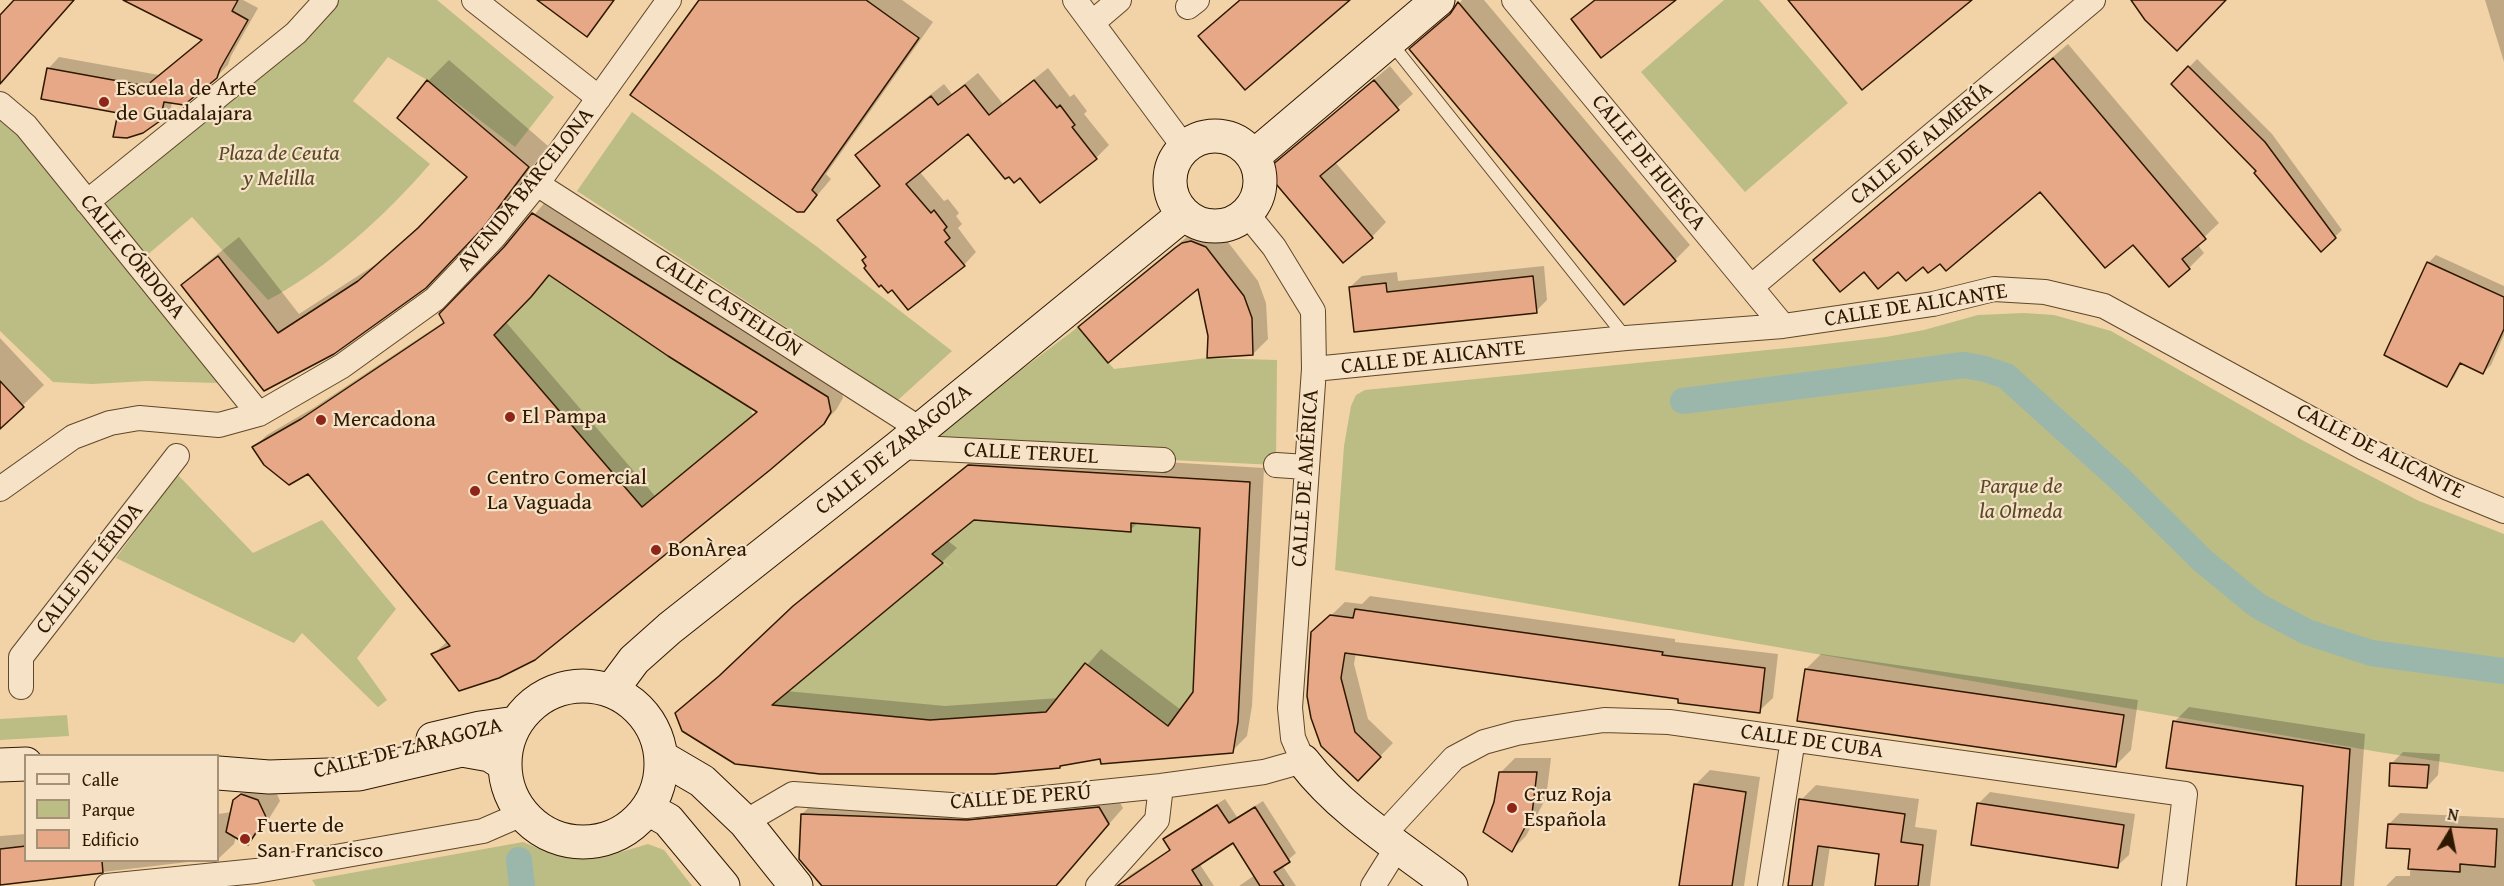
<!DOCTYPE html>
<html>
<head>
<meta charset="utf-8">
<style>
	body { margin:0 }
	#map { position:relative; width:2504px; height:886px; overflow:hidden; background:#f1d3a7; font-family:"Gentium Book Plus",serif }
	canvas { display:block }
	.legend { position:absolute; left:24px; top:754px; width:195px; height:108px; box-sizing:border-box; background:#f6e2c6; border:2px solid #a69177; margin:0; padding:8px 10px; list-style:none; font-size:18px; color:#2f1800 }
	.legend li { display:flex; align-items:center; gap:12px; height:30px }
	.legend b { width:30px; border:2px solid #a69177 }
	.north { position:absolute; left:2420px; top:802px; width:60px; height:60px; -webkit-text-stroke:4px #f6e2c6; paint-order:stroke; rotate:10deg; font-size:16px; font-weight:700; line-height:24px; text-align:center; color:#2f1800 }
	.north::after { content:''; display:block; margin:auto; width:21px; height:27px; background:#2f1800; clip-path:polygon(50% 0,100% 100%,50% 72%,0 100%) }
</style>
</head>
<body>
<div id="map">
<canvas width="2504" height="886"></canvas>
<ul class="legend">
<li><b style="height:8px;background:#f6e2c6"></b>Calle</li>
<li><b style="height:16px;background:#bcbc85"></b>Parque</li>
<li><b style="height:16px;background:#e6a887"></b>Edificio</li>
</ul>
<div class="north">N</div>
</div>
<script>
const c = document.querySelector('canvas').getContext('2d');
c.lineJoin = 'round';
function paint(path, color) {
  c.fillStyle = color;
  c.fill(path, 'evenodd');
}
function stroke(path, color, width, dash) {
  c.strokeStyle = color;
  c.lineWidth = width;
  c.lineCap = dash ? 'butt' : 'round';
  c.setLineDash(dash || []);
  c.stroke(path);
}
function write(font, color, halo, rows, align = 'center') {
  c.font = font + ' "Gentium Book Plus",serif';
  c.lineWidth = 4.5;
  c.setLineDash([]);
  c.textBaseline = 'middle';
  c.strokeStyle = halo;
  c.fillStyle = color;
  for (const [text, x, y, turn = 0] of rows) {
    c.save();
    c.translate(x, y);
    c.rotate((+turn || 0) * Math.PI / 180);
    c.textAlign = isNaN(turn) ? turn : align;
    if (halo) c.strokeText(text, 0, 0);
    c.fillText(text, 0, 0);
    c.restore();
  }
}
const green = new Path2D(`
	M309 0H437L554 97 515 147 427 80 388 57 353 101 430 164C386 215 327 269 268 300L192 217 140 261 90 192 288 27Z
	M1724 0H1759L1848 103 1745 192 1641 72Z
	M632 112 816 246 952 351 898 400 577 191Z
	M0 114 31 142 221 380 218 383 146 381 92 384 53 382 0 331Z
	M549 275 668 356 750 408 753 415 642 507 494 335 531 297Z
	M2024 313 2054 315 2111 331 2302 440 2359 470 2419 501 2504 534V772L2373 751 1335 570 1344 446 1351 406 1356 395 1365 390 1808 346 1886 337 1924 330 1978 315Z
	M1078 327 1114 369 1207 358 1277 360 1276 465 918 448Z
	M177 474 253 553 322 520 396 609 357 658 387 700 378 707 302 633 294 643 116 558Z
	M974 520 1131 532V523L1200 528 1193 692 1169 726 1084 664 1046 712 930 720 738 703 771 700 814 670 943 563 955 571 932 554Z
	M67 715 69 736 0 740V719Z
	M523 842 554 855 601 858 648 844 664 850 692 886H316L312 880Z`);
const shadow = new Path2D(`
	M16 0H75L0 82V18Z
	M138 0H243L258 8 231 56 228 65 216 77 172 102 171 108 159 120 120 112 48 69 59 57 159 75 203 39Z
	M539 0H615L587 35Z
	M701 0H902L933 22 826 174 831 179 804 211Z
	M1462 0H1484L1690 245 1675 260 1411 49 1455 10Z
	M2485 0H2504V62Z
	M2068 44 2219 223 2197 244 2204 253 2189 268 2169 285 2133 243 2040 190 1940 261 1899 270H1864L1815 260Z
	M2197 59 2272 134 2342 230 2321 250 2258 171 2173 84Z
	M449 60 548 146 504 205 446 266 264 389 183 285 204 265 239 237 299 314 381 261 434 212 469 176 399 118 428 81Z
	M1390 66 1413 94 1335 162 1386 222 1372 237 1282 157Z
	M1048 68 1070 97 1074 94 1087 111 1084 114 1109 145 1096 158 1020 176 969 132 919 171 944 201 948 199 959 213 956 216 962 224 958 228 976 252 964 265 893 288 868 266V257L839 221 881 185 857 155 870 142 944 84 952 94 978 73 1003 104Z
	M546 201 841 385 843 398 836 410 823 423 534 659 433 654 448 641 308 472 254 447 267 435 315 407 445 321ZM550 274 758 410 655 496 505 321Z
	M1207 226 1221 233 1258 281 1266 303 1268 339 1253 354 1210 336 1199 287 1080 327 1095 312 1198 228Z
	M2436 255 2504 286V335L2491 365 2483 373 2462 362 2454 378 2447 385 2386 355 2428 263Z
	M1544 266 1547 300 1536 311 1350 287 1362 276 1397 272 1398 281Z
	M0 338 44 385 0 427Z
	M984 451 1264 468 1252 706 1247 736 1232 751 1101 757 1063 764 1059 767 676 713 736 662 810 591ZM973 519 1130 530 1139 522 1201 527 1194 693 1181 710 1101 649 1059 698 945 706 786 691 942 562 957 548 947 540Z
	M1370 596 1675 639V642L1778 654 1773 698 1759 711 1680 698 1356 653 1354 664 1368 719 1393 743 1358 779 1313 633 1345 602 1362 604Z
	M1821 654 2138 700 2131 750 2116 765 1806 669Z
	M2189 707 2365 734 2354 886H2297L2304 784 2174 722Z
	M2403 752 2440 754 2438 775 2427 787 2392 763Z
	M1515 758H1551L1546 798 1526 836 1512 850 1496 802 1500 773Z
	M1710 770 1760 777 1744 886H1680L1695 785Z
	M273 785 280 801 263 828 248 843 236 836 234 844 218 859V814L232 812 235 801 250 786Z
	M1816 785 1919 799 1915 827 1937 830 1930 886H1876L1881 853 1830 846 1824 886H1788L1801 800Z
	M1114 792 1123 808 1055 886H824L802 814 817 799Z
	M1990 792 2135 814 2129 855 2117 866 1978 804Z
	M1225 799 1237 817 1263 801 1296 853 1282 865 1296 886H1239L1255 875 1233 841 1199 863 1214 886H1119L1130 875 1171 849 1165 840 1173 832Z
	M2400 813 2504 818V886H2386L2396 876H2410L2411 847 2389 824Z
	M26 834V860H205L0 884V836Z`);
const canal = new Path2D(`
	M1683 401 1964 365 1985 369 2006 376 2121 480 2203 561 2258 606 2307 632 2371 653 2504 671
	M519 860 522 886`);
const building = new Path2D(`
	M14 0H74L0 84V15Z
	M123 0H238L232 11 248 20 220 69 217 78 184 105 164 102 160 121 143 133 127 138 113 137 118 113 41 99 47 68 146 86 202 40Z
	M537 0H614L587 37Z
	M699 0H866L919 38 812 190 817 195 804 212H797L630 95Z
	M1240 0H1350L1245 90 1198 36Z
	M1595 0H1676L1601 58 1571 19Z
	M1788 0H1972L1862 90Z
	M2131 0H2226L2177 51 2145 20Z
	M1458 2 1676 261 1624 305 1409 49 1450 14Z
	M2053 58 2206 239 2182 259 2190 269 2169 287 2133 245 2105 268 2040 192 1946 271 1940 264 1928 273 1923 267 1906 281 1898 272 1878 289 1864 272 1840 292 1813 260Z
	M2188 66 2265 142 2336 238 2321 252 2254 173 2256 171 2171 84Z
	M427 80 529 167 483 228 426 288 334 354 264 391 181 285 218 256 278 333 358 281 418 228 467 177 397 118Z
	M1034 80 1057 108 1060 105 1075 125 1072 127 1097 159 1040 203 1020 178 1014 183 1009 177 1005 179 968 134 906 184 931 213 934 210 947 227 944 230 950 238 945 242 965 266 908 310 892 290 888 293 881 285 879 287 864 268 866 266 862 260 866 257 837 220 880 186 855 155 931 96 938 105 965 85 989 115Z
	M1374 80 1399 110 1320 176 1373 238 1343 263 1265 171Z
	M532 213 828 397 831 412 824 424 770 470 535 660 499 678 459 691 431 654 450 646 308 474 289 485 264 465 252 447 301 419 444 323 439 314 504 247ZM549 275 668 356 757 412 642 507 494 335 531 297Z
	M1191 241 1206 247 1244 296 1252 318 1253 355 1207 358 1208 336 1198 289 1108 363 1078 327 1175 248 1182 243Z
	M2427 262 2504 297V329L2483 374 2460 363 2447 387 2384 355Z
	M1533 276 1537 313 1354 332 1349 287 1386 283 1387 292Z
	M0 381 24 407 0 429Z
	M968 465 1250 482 1238 722 1233 753 1101 764 1100 759 1060 766V768L994 774H820L735 764 682 731 675 713 719 676 793 606ZM974 520 1131 532V523L1200 528 1193 692 1168 726 1085 663 1046 712 930 720 772 705 943 563 932 554Z
	M1355 609 1663 652 1662 655 1765 668 1760 713 1678 703V699L1345 653 1341 678 1355 732 1381 757 1358 781 1321 746 1311 718 1307 696 1311 632 1330 615 1353 618Z
	M1805 669 2124 715 2116 767 1797 721Z
	M2173 721 2350 749 2341 886H2296L2303 786 2166 768Z
	M2390 763 2429 765 2427 788 2389 786Z
	M1499 772H1537L1532 814 1512 852 1483 832 1494 802Z
	M1694 784 1746 792 1732 886H1679Z
	M241 794 258 800 266 817 248 845 226 832 233 800Z
	M1799 799 1905 814 1901 842 1923 845 1918 886H1875L1879 854 1818 846 1812 886H1788Z
	M1977 803 2124 825 2118 868 1971 845Z
	M1217 805 1229 823 1255 807 1290 862 1274 872 1284 886H1260L1233 843 1192 870 1202 886H1117L1170 850 1163 839Z
	M1099 807 1109 824 1056 886H822L799 859 801 814 967 820Z
	M2388 824 2497 829 2495 867 2460 864V872L2408 869 2410 849 2386 848Z
	M26 846V861H102L103 873 0 885V849Z`);
const lane = new Path2D(`
	M1391 43 1626 338`);
const street = new Path2D(`
	M474 0 599 98
	M1075 0 1184 147
	M1514 0 1783 326
	M1188 7 1197 0
	M1092 23 1119 0
	M0 104 26 126 259 414
	M537 184 920 429
	M87 202 296 33 326 0
	M1751 287 2093 0
	M1314 369 1626 338 1783 326 1933 304 1994 289 2045 292 2104 306 2364 448 2448 488 2504 511
	M899 447 1163 460
	M1276 465 1306 467
	M0 489 73 437 110 423 139 418 219 425 259 414 342 366 435 299 494 237 537 184 669 0
	M21 687V657L177 456
	M745 822 793 794 966 806 1161 786 1264 772 1303 761 1293 738 1290 708 1314 369 1313 311 1274 247 1247 214
	M1383 835 1454 758 1484 742 1517 733 1604 720 1669 722 2185 794 2174 886
	M107 886 256 871 483 831 522 814
	M1098 886 1157 820 1161 786
	M1373 886 1398 846
	M1770 886 1793 739`);
const secondary = new Path2D(`
	M1170 181a45 45 0 1 1 90 0a45 45 0 1 1-90 0Z
	M1254 156 1438 0
	M505 764a78 78 0 1 1 156 0a78 78 0 1 1-156 0Z
	M611 691 634 660 670 628 899 447 1184 214
	M433 739 480 728 516 723
	M661 757 702 781 745 822 796 886
	M1303 761C1342 812 1400 847 1451 886
	M0 765 26 764
	M218 773 269 777 359 774 462 750 490 755 504 764
	M645 812 657 814 668 820 723 886`);
const markers = [
	[104,102,6,"#8f2418"],
	[510,417,6,"#8f2418"],
	[321,420,6,"#8f2418"],
	[475,491,6,"#8f2418"],
	[656,550,6,"#8f2418"],
	[1512,808,6,"#8f2418"],
	[245,839,6,"#8f2418"]
];
const poiNames = [
	["Escuela de Arte",116,89],
	["de Guadalajara",116,114],
	["El Pampa",522,417],
	["Mercadona",333,420],
	["Centro Comercial",487,478],
	["La Vaguada",487,503],
	["BonÀrea",668,550],
	["Cruz Roja",1524,795],
	["Española",1524,820],
	["Fuerte de",257,826],
	["San Francisco",257,851]
];
const streetNames = [
	["CALLE DE ALMERÍA",1922,144,-40],
	["CALLE DE HUESCA",1648,163,51],
	["AVENIDA BARCELONA",526,190,-51],
	["CALLE CÓRDOBA",132,257,51],
	["CALLE CASTELLÓN",728,306,33],
	["CALLE DE ALICANTE",1916,306,-9],
	["CALLE DE ALICANTE",1433,358,-6],
	["CALLE DE ZARAGOZA",894,450,-39],
	["CALLE DE ALICANTE",2380,452,27],
	["CALLE TERUEL",1031,454,3],
	["CALLE DE AMÉRICA",1306,478,-86],
	["CALLE DE LÉRIDA",90,569,-52],
	["CALLE DE CUBA",1812,742,8],
	["CALLE DE ZARAGOZA",408,749,-14],
	["CALLE DE PERÚ",1021,798,-4]
];
const parkNames = [
	["Plaza de Ceuta",279,154],
	["y Melilla",279,179],
	["Parque de",2021,487],
	["la Olmeda",2021,512]
];
paint(green, '#bcbc85');
paint(shadow, '#0003');
stroke(canal, '#9bb7ac', 26);
paint(building, '#e6a887');
stroke(building, '#2f1800', 1.5);
stroke(lane, '#60472a', 14);
stroke(street, '#60472a', 26);
stroke(secondary, '#2f1800', 35);
stroke(lane, '#f6e2c6', 12);
stroke(street, '#f6e2c6', 24);
stroke(secondary, '#f6e2c6', 33);
for (const [x, y, r, color] of markers) {
  const dot = new Path2D();
  dot.arc(x, y, r, 0, 2 * Math.PI);
  c.fillStyle = color;
  c.fill(dot);
  stroke(dot, '#f6e2c6', 2);
}
write('22px', '#2f1800', '#f6e2c6', poiNames, 'left');
write('22px', '#2f1800', '#f6e2c6', streetNames);
write('italic 22px', '#594928', '#f6e2c6', parkNames);
</script>
</body>
</html>
